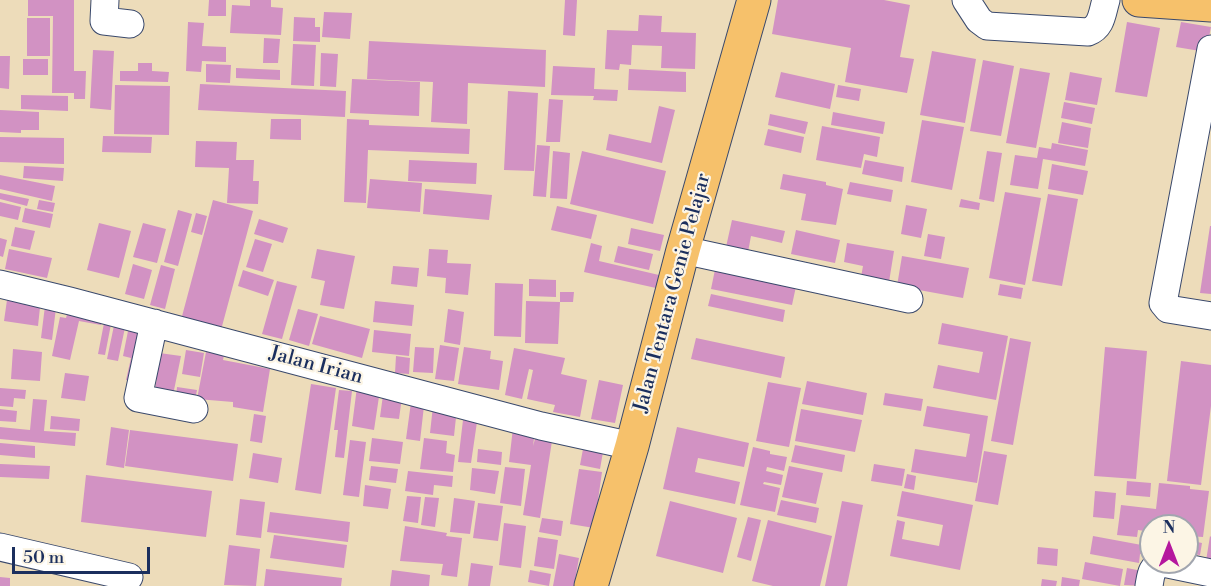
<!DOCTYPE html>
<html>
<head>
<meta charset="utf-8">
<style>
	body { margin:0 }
	#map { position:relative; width:1211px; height:586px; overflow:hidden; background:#eddcba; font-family:"Libre Bodoni",serif }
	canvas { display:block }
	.north { position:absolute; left:1139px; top:514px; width:60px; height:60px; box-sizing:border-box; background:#fcf5e5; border:2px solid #a2a6af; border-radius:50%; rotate:0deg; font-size:16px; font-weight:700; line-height:24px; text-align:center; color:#1b2f5e }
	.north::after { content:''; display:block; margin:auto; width:21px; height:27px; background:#b5179e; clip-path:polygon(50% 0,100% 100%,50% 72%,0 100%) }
	.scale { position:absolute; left:12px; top:547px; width:138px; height:27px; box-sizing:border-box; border:3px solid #1b2f5e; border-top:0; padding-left:8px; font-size:18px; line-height:21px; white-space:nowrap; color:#1b2f5e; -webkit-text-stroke:4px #fcf5e5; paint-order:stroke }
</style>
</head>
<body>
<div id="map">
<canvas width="1211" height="586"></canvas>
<div class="north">N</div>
<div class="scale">50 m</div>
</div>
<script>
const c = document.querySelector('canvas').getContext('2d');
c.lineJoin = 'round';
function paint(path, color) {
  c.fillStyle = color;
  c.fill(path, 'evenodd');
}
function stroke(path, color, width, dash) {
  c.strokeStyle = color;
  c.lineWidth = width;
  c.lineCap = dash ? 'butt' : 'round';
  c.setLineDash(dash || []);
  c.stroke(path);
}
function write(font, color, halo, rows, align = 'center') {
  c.font = font + ' "Libre Bodoni",serif';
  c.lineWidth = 4.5;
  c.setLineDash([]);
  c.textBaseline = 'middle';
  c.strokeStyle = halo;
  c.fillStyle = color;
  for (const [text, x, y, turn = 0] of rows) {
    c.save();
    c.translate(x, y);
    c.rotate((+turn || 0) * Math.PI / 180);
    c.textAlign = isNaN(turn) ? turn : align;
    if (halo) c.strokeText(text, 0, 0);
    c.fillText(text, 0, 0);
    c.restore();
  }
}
const building = new Path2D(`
	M28 0H74V71H86L85 99H74V93H52L53 16H28Z
	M209 0H226V16H208Z
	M250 0H271V7L283 8 281 35 230 33 232 5 250 6Z
	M565 0H577L575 36 563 35Z
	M778 0H884L910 5 900 57 914 59 907 93 845 82 851 48 772 34Z
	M324 12 352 13 350 39 322 37Z
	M639 15 662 16 661 32 696 33 695 69 661 68 662 46 632 45 631 65 620 64 619 70 605 69 607 30 638 31Z
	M294 17 315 18V27H320V42L293 41Z
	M27 18H50V56H27Z
	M188 22 204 23 202 46 226 47V62L202 61 201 72 186 71Z
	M1127 22 1160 28 1147 97 1115 92Z
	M1181 22 1211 27 1206 52 1176 47Z
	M264 38 280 39 278 63H263Z
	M369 41 546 50 545 87 468 83 467 124 431 122 433 82 367 79Z
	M293 44 316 45 314 86 291 85Z
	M93 50 114 51 111 110 90 108Z
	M932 51 976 59 965 123 920 115Z
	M321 53 338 54 336 87 320 86Z
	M0 56H10L9 89 0 88Z
	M23 59H48V75H23Z
	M983 60 1014 66 1001 136 970 131Z
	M138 63H152V71L169 72 168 82 120 81V71H138Z
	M206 64 231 65 230 83 206 82Z
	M553 66 595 68 594 89 618 90 617 101 593 100 594 96 551 95Z
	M236 68 280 70V80L236 78Z
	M1020 68 1050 73 1036 148 1006 143Z
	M629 69 686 72V92L628 90Z
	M781 72 835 84 830 109 775 97Z
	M1070 72 1102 78 1097 105 1065 100Z
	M352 79 420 82 419 116 350 113Z
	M200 84 346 91 345 117 198 110Z
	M115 85 170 86 169 135 114 134Z
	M838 85 861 89 859 101 836 97Z
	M508 91 538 93 534 171 504 170Z
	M21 95 68 96V111L21 109Z
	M549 99 563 100 560 142H546Z
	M1064 102 1095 108 1092 124 1061 118Z
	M659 106 675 110 662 163 606 150 609 134 651 143Z
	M0 110 39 112V130H21V133L0 132Z
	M833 112 885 122 883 134 831 125Z
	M770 114 808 122 805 134 768 125Z
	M271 119H301V140L270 139Z
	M347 119 369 120V125L470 129 469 154 368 150 366 203 344 202Z
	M922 120 964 127 952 190 911 182Z
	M1062 122 1091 128 1088 148 1058 143Z
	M822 126 880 137 877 157 864 154 861 168 816 160Z
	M768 129 804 137 801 153 764 145Z
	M103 136 152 137 151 153 102 152Z
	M0 137 64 138V164L0 162Z
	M196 141 237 142 236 160H254L253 181H259L258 204 227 203 229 168 195 167Z
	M1052 143 1088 150 1085 166 1043 159 1038 189 1010 185 1015 155 1037 158 1039 147 1051 149Z
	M537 145 550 146 546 197 533 196Z
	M553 151 570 153 567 199 550 198Z
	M582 151 666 171 653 224 570 204Z
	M987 151 1002 153 994 202 979 199Z
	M409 160 477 163 476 184 408 181Z
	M865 160 904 167 902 182 862 174Z
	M1052 164 1088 171 1083 195 1048 189Z
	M24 166 64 168 63 181 23 178Z
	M783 174 826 182V185L843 189 836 225 801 220 806 194 780 189Z
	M0 175 55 186 52 201 0 189Z
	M370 179 422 183 420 212 367 208Z
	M850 182 893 190 891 202 847 194Z
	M425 189 492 195 489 220 423 214Z
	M1005 192 1041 198 1025 285 989 278Z
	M0 193 29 199 27 206 0 199Z
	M1048 194 1078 199 1062 286 1032 281Z
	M961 199 980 203 979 210 959 207Z
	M39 200 55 203 53 212 37 209Z
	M213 200 253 211 221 330 181 320Z
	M0 202 21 207 18 220 0 216Z
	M906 205 927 209 921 238 901 234Z
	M557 206 597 215 591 239 551 230Z
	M25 208 53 214 50 228 22 222Z
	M178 210 192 214 178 266 164 262Z
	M196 213 207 216 202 235 191 232Z
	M259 219 288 228 283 243 254 234Z
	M732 220 785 231 782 243 751 236 748 252 726 247Z
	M99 223 131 231 119 278 87 270Z
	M143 223 166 229 157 263 133 257Z
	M1210 226H1211V294L1200 293Z
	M15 227 35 231 30 250 11 246Z
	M631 228 664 235 660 251 628 244Z
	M796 230 840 240 835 263 791 254Z
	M928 234 945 237 941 259 924 256Z
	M0 238 7 240 3 257 0 256Z
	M255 239 272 244 263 272 246 267Z
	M591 243 602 246 599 261 659 275 656 288 584 272Z
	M847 243 894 251 889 282 861 277 863 266 844 262Z
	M618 246 653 254 649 270 614 262Z
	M9 249 52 258 47 278 5 269Z
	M317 249 355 256 344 309 320 305 325 281 311 278Z
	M429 249 448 250 447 263 471 264 468 295 445 293 446 278 427 276Z
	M902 256 969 268 963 298 897 286Z
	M717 260 798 277 792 305 711 289Z
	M133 264 152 270 144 299 125 294Z
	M161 265 175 269 165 309 150 305Z
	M393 266 419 268 417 287 391 284Z
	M243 270 274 280 268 296 238 286Z
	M529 279 556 280V297L529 296Z
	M277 281 297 286 282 339 262 334Z
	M495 283 523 284 521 337 494 336Z
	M1000 284 1023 288 1021 299 998 295Z
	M560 292H574L573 302H560Z
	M8 293 41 298 38 326 4 321Z
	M711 294 785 310 783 322 708 306Z
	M375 301 414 305 412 326 373 322Z
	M526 301 560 302 558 344 525 343Z
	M45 306 56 308 52 340 41 338Z
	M298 309 318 314 309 346 289 340Z
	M448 309 464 312 460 345 444 342Z
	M68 311 103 318 101 325 79 321 70 360 52 356 60 317 66 318Z
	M106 313 113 314 105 355 98 354Z
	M116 316 127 318 118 361 107 359Z
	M320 316 370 329 362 358 312 344Z
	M942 323 1008 336 996 400 933 388 938 365 979 373 983 352 938 344Z
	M374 330 411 334 409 356 372 352Z
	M128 331 148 335 133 381 126 380 131 358 123 356Z
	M696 338 785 357 781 378 691 359Z
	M1010 338 1031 342 1013 445 991 441Z
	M440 345 459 348 454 381 435 379Z
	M415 347 434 348 433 373 413 372Z
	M464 347 491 351 490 359 503 361 499 390 458 384Z
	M1105 347 1147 351 1136 479 1094 476Z
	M514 348 565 358 561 374 587 380 580 417 553 412 555 405 527 399 533 370 529 369 522 399 505 395Z
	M13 349 42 352 40 381 11 379Z
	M186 350 204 353 200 377 182 374Z
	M152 352 181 356 173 395H154L157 378 148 377Z
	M206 352 224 355 223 360 270 369 263 412 233 407V402L197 399Z
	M396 356 410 358 409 374 395 373Z
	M1181 361 1211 365V406L1201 485 1167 481Z
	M65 373 89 376 85 401 61 398Z
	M599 380 623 385 615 423 591 419Z
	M807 381 867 393 863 415 802 404Z
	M768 382 801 388 789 447 756 441Z
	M311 384 336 388 321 494 295 490Z
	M177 387 197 390 195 400 176 398Z
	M357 387 380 390 374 430 352 426Z
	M0 388 26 390 25 399 14 398 13 407 0 406Z
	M339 390 352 391 344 458 335 457 338 430H334Z
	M885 393 923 399 921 411 883 405Z
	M383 395 402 397 399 419 380 417Z
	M412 395 425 397 420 441 406 439Z
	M33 399 47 400 44 431 76 433 75 446 0 439V427L30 430Z
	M433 406 457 408 454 436 430 433Z
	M927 406 988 416 977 483 911 472 915 449 966 457 970 434 923 426Z
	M0 409 17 411 16 422 0 421Z
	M801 409 862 420 855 452 795 441Z
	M254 414 266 416 262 443 250 441Z
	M51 416 80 419 79 431 50 429Z
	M463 420 477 422 471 463 458 462Z
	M111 427 129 430 124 468 106 465Z
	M677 427 749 443 744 467 698 458 695 472 740 482 735 504 663 489Z
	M513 428 535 431 533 446 535 439 552 441 540 518 523 515 531 465 509 462Z
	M130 430 238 444 233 481 125 466Z
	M372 438 403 442 400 464 369 461Z
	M424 438 447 441 446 453 455 455 453 472 420 469Z
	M350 440 366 442 359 497 343 495Z
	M0 443 35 446V458L0 455Z
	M795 445 845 455 842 472 791 462Z
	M753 447 770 451V454L787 457 784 471 767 467 766 471 783 475 781 485 764 482 763 484 780 488 775 512 740 505Z
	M478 449 502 452 501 465 477 462Z
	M583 449 603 452 600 469 580 465Z
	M984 451 1007 455 998 505 975 501Z
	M253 453 282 458 278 483 249 478Z
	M0 464 50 466 49 479 0 477Z
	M874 464 905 469 902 486 871 481Z
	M371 466 398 469 396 483 369 480Z
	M789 466 823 473 816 504 782 497Z
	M505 467 525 469 521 506 500 503Z
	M472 468 499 471 495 494 470 490Z
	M579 469 602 472 594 528 570 524Z
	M408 471 453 476 452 487 434 485 433 495 405 491Z
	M907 474 916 476 914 490 904 488Z
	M86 475 212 491 206 537 81 522Z
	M1127 481 1151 483 1150 497 1126 495Z
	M1159 483 1190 486V489L1209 491 1203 537 1187 536V526H1151V532L1138 530 1137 537 1117 535 1121 505 1156 509Z
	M365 485 391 489 388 509 363 506Z
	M902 491 973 505 960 570 890 556 897 520 905 522 902 539 939 546 943 525 897 516Z
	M1095 491 1116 493 1114 519 1093 517Z
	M407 496 421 497 418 523 403 521Z
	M425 497 439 498 435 527 421 525Z
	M454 498 475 501 470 534 450 532Z
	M240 499 265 502 261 538 236 535Z
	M781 500 819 508 816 523 777 515Z
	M670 501 737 518 723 573 656 556Z
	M842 501 863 505 847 586H825Z
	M478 503 503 506 498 541 473 538Z
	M270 512 350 522 348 542 267 532Z
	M748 517 761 520 751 561 737 557Z
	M542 518 563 521 561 536 539 532Z
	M768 520 832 536 820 586H773L752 581Z
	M504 523 526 526 521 568 499 565Z
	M405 526 447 533 446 536 462 538 457 577 441 575 443 564 400 561Z
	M274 535 347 545 344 568 270 558Z
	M1093 536 1147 546 1145 555 1140 554 1139 563 1090 554Z
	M1210 536 1211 537V562L1206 561Z
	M538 537 558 540 554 569 534 566Z
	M1187 540 1202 543 1200 555 1187 553Z
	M229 545 260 549 256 586 224 585Z
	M1038 547 1058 549 1057 566 1037 564Z
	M559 554 579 558 574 586H553Z
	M1085 562 1123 569 1120 586 1082 579Z
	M471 563 493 566 490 586H468Z
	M1127 568 1147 572 1144 586 1124 585Z
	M266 569 342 578 341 586H264Z
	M392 570 430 575 429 586H390Z
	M530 570 551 574 549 586 528 582Z
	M0 577 10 578V586H0Z
	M1062 577 1080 580 1079 586H1061Z
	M1042 579 1057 581 1056 586H1041Z`);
const minor = new Path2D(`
	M105 0 104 21 130 24
	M966 0 979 20 987 26 1088 32C1102 27 1102 13 1106 0
	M1211 49 1163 303 1168 309 1211 316
	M683 250 909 299
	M0 284 70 301 541 426 632 446
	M154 323 138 398 194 409
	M0 547 129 577
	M1149 586C1151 574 1151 567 1163 563L1211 573`);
const major = new Path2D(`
	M1139 0 1211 5
	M591 586 632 446 683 250 754 0`);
const streetNames = [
	["Jalan Tentara Genie Pelajar",673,293,-75],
	["Jalan Irian",316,366,15]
];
paint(building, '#d292c3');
stroke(minor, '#3a496c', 29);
stroke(major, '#3a496c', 35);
stroke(minor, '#fff', 27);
stroke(major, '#f6c16b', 33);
write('20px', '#1b2f5e', '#fcf5e5', streetNames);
</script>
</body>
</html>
